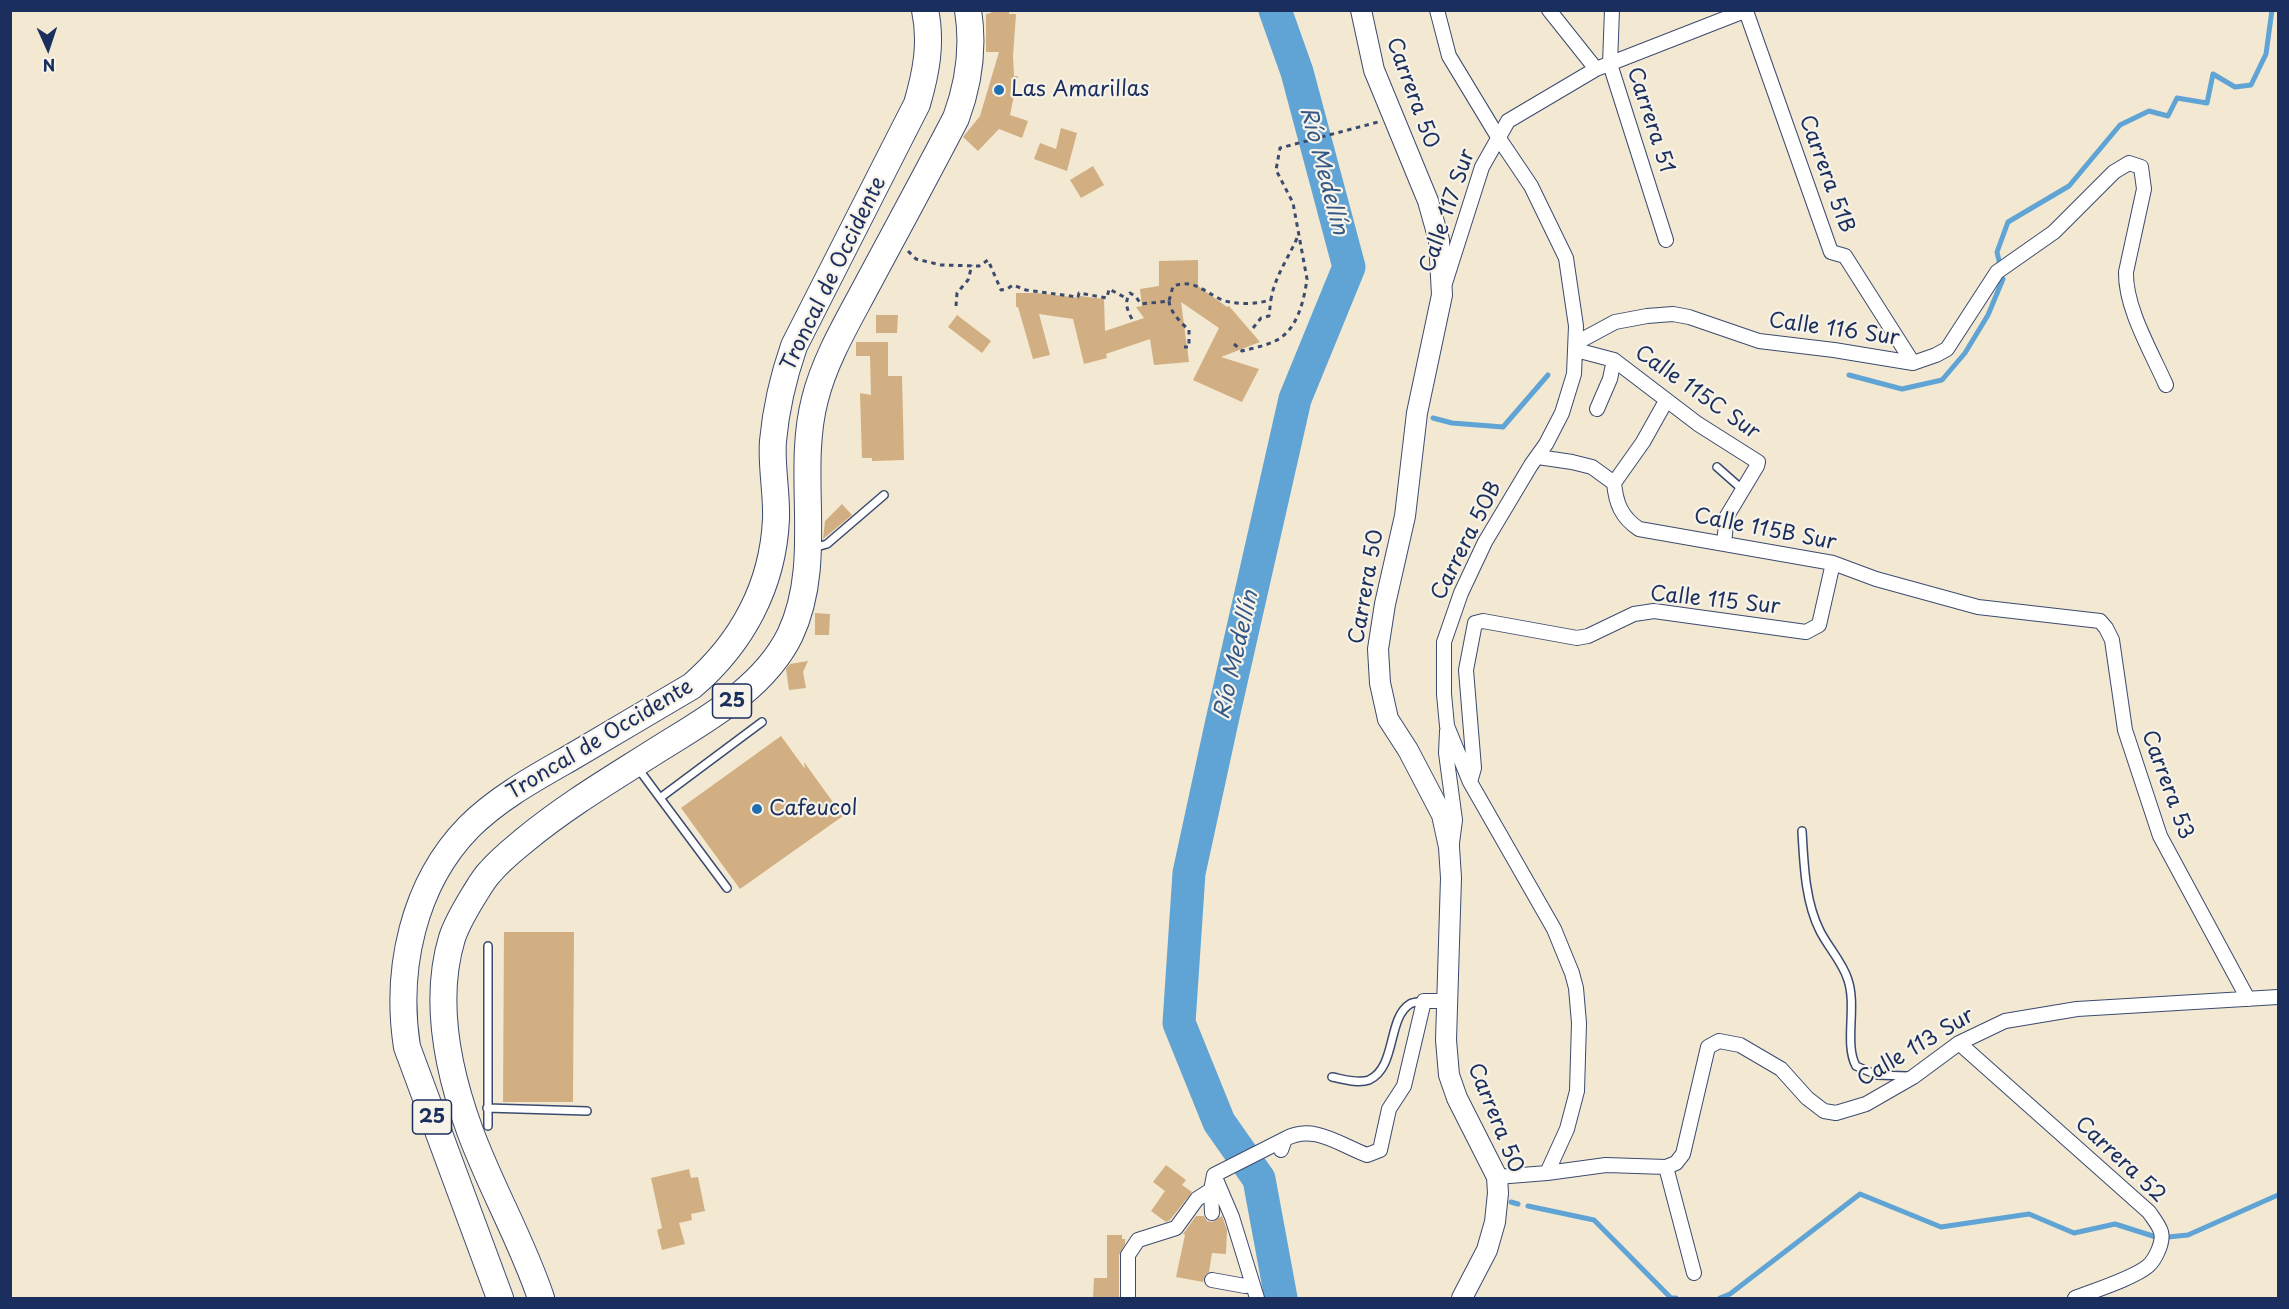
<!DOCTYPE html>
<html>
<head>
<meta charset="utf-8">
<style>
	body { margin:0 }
	#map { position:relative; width:2289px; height:1309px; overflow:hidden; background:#f3e8d2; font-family:"Playpen Sans",sans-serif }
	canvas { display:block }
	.frame { position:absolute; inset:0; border:12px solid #1b2f5e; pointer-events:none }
	.north { position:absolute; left:18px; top:18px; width:60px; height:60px; -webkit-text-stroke:4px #f7f3e8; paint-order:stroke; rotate:177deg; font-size:16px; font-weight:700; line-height:24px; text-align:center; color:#1b2f5e }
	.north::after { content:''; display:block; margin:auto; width:21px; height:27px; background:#1b2f5e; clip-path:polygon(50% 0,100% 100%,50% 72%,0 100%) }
</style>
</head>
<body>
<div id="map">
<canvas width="2289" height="1309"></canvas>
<div class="frame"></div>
<div class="north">N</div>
</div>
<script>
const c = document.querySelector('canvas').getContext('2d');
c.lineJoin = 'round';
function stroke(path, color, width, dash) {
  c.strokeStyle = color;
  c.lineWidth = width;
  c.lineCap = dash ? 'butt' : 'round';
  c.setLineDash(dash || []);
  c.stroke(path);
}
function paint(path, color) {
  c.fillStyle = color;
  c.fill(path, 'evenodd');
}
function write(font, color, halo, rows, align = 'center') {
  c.font = font + ' "Playpen Sans",sans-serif';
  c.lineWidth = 4.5;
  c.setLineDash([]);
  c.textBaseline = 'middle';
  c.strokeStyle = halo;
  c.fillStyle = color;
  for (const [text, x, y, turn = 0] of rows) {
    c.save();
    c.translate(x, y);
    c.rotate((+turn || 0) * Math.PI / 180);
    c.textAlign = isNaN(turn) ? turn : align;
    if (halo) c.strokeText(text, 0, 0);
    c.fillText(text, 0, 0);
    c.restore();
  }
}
const stream = new Path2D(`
	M2000 265 1997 252 2008 222 2069 186 2120 125 2149 111 2168 116 2177 98 2207 103 2213 74 2235 87 2251 85 2266 54 2272 10
	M1849 375 1902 389 1942 380 1965 353 1988 315 2003 279
	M1433 418 1452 423 1503 427 1548 375
	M1511 1202 1518 1204
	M1528 1206 1594 1220 1671 1298H1676
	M1720 1298 1730 1294 1860 1194 1941 1227 2029 1214 2074 1233 2115 1224 2156 1237H2168L2188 1235 2278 1195`);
const river = new Path2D(`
	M1275 10 1297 72 1349 267 1295 399 1222 721 1189 873 1179 1023 1219 1122 1259 1179 1281 1298`);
const building = new Path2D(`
	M992 10H1009V14H1016L1013 56 1014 76H1018L1010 115 1028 121 1022 138 999 129 978 151 963 137 980 116 999 52H986V14L991 13Z
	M1061 128 1077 133 1067 171 1034 159 1040 143 1056 149Z
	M1093 166 1104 185 1081 198 1070 180Z
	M1198 260V286L1227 307 1229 306 1260 342 1221 357 1259 369 1242 402 1193 380 1219 328 1181 302 1189 362 1154 365 1150 339 1106 354 1107 358 1084 364 1073 319 1039 314 1050 355 1033 359 1018 307H1016V293H1037L1080 298V296L1104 299 1105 331 1144 318 1136 307 1142 306 1140 289 1159 286V261Z
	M876 315H898L897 333H876Z
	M957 315 991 341 982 353 948 327Z
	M856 342H888V376H902L904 460 872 461V458H862L860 393 871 395 870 356H856Z
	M842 504 852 515 823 539 825 521Z
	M815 613 830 614 829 635H815Z
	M808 661 803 672 806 688 789 690 786 669 790 664Z
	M781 736 805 769 804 762 843 816 740 889 681 808Z
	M504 932H574L573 1102H503Z
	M1166 1165 1186 1180 1182 1185 1192 1192 1170 1220 1166 1222 1151 1211 1165 1191 1153 1182Z
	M689 1169 691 1178 698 1177 705 1211 691 1214 692 1220 679 1223 685 1244 662 1250 657 1230 662 1228 651 1178Z
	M1196 1216H1204L1207 1221 1212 1222 1222 1216 1227 1230 1226 1254 1212 1253 1209 1272 1205 1275 1203 1282 1176 1277 1185 1235 1183 1234Z
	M1107 1235H1122V1239H1125V1244L1119 1255V1298H1093L1094 1278H1107Z`);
const path = new Path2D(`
	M908 251 916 259 941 265 979 266 988 260 1001 290 1007 289 1013 285 1026 290 1078 297 1079 293 1107 298 1109 289 1126 298
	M1169 301C1170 312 1181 323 1189 330V347H1184
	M956 306 957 293 968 280 972 265
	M1132 319C1127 310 1124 302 1130 293L1136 297 1141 304 1169 301 1173 286C1193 279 1202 290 1220 299 1232 305 1260 305 1271 299 1275 276 1289 257 1298 236
	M1253 328 1261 318 1269 316 1271 299
	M1234 344 1242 351C1253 348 1265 346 1275 341 1297 331 1304 301 1307 279L1293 203 1276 170 1280 148 1378 122`);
const lane = new Path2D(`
	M1717 467 1743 490
	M813 548 827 544 884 495
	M637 767 660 798 762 722
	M660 798 727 888
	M1802 831C1804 865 1805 901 1820 931 1828 947 1843 963 1848 980 1857 1007 1844 1044 1856 1066L1877 1075 1907 1076
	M1332 1077C1343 1079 1358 1084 1369 1080 1397 1067 1387 1018 1410 1004 1414 1002 1420 1002 1424 1001
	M487 1108 587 1111
	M488 1126V946`);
const street = new Path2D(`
	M1437 10 1449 56 1498 137 1531 186 1566 258 1576 326 1574 374 1562 413 1546 444 1531 465 1485 542 1461 593 1444 642V694L1447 726 1470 782 1554 929 1572 973 1576 988 1579 1023 1577 1091 1567 1129 1547 1173
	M1549 10 1596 69
	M1612 10 1610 64 1666 240
	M1746 11 1831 252 1845 256 1913 363
	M1445 283 1482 167 1508 121 1596 69 1747 10
	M1576 343 1615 322 1647 316 1673 314 1689 317 1759 341 1834 350 1913 363 1936 355 1947 349 1997 272 2054 232 2114 172 2129 163 2141 167 2144 189 2126 272C2125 308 2152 353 2166 385
	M1576 350 1614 360 1698 424 1758 462 1757 466 1727 516 1724 543
	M1597 409 1610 379 1614 360
	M1538 457 1572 462 1592 467 1614 483C1616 503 1621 517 1639 529L1833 563 1876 579 1978 607 2100 621 2106 628 2112 640 2125 730 2160 836 2248 999
	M1614 483 1643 442 1666 401
	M1447 731 1446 753 1455 820 1452 843
	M1470 782 1474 768 1466 670 1475 623 1483 621 1577 638 1588 636 1634 614 1654 611 1806 632 1819 625 1833 563
	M1959 1043 2149 1212C2153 1218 2159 1225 2161 1232 2164 1242 2155 1260 2148 1266 2134 1278 2093 1291 2075 1298
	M1281 1150 1285 1139C1313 1123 1340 1145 1367 1155L1380 1150 1389 1109 1404 1086 1424 1001H1446
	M1666 1167 1694 1273
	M1214 1175 1232 1217 1257 1298
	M1214 1175 1285 1139
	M1497 1177 1547 1173 1606 1165 1666 1167 1676 1163 1683 1154 1708 1047 1719 1041 1740 1045 1781 1069 1807 1098 1824 1111 1836 1113 1866 1104 1913 1077 1959 1043 2005 1021 2077 1009 2278 997
	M1211 1190 1212 1213
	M1212 1280 1245 1286 1253 1285
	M1128 1298V1255L1138 1240 1176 1228 1197 1199 1211 1190 1214 1175`);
const secondary = new Path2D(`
	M1361 10 1374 70 1428 201 1439 240 1442 295 1417 413 1405 516 1385 604 1378 649 1380 683 1388 719 1408 750 1442 815 1449 847 1451 878 1446 1040 1449 1075 1457 1098 1497 1177 1498 1193 1495 1222 1487 1250 1462 1298`);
const highway = new Path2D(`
	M500 1298 407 1047C395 970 413 884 469 827 498 798 535 778 570 758 611 734 651 710 692 686 742 643 773 586 776 519 777 493 771 466 773 441 776 408 783 378 794 346L917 104C926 73 932 43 925 10
	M541 1298C522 1241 491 1188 470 1131 448 1071 433 1001 452 938 457 923 466 908 474 895 479 887 484 878 490 872 501 859 514 849 526 839 566 806 610 780 654 752 703 721 763 690 790 635 825 561 795 475 815 399 825 359 848 321 867 285 897 229 927 174 956 118 969 83 974 48 968 10`);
const markers = [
	[999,90,6,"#1f6fb2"],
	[757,809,6,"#1f6fb2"]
];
const shields = [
	[732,701,39],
	[432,1117,39]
];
const shieldNames = [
	["25",732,701],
	["25",432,1117]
];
const poiNames = [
	["Las Amarillas",1011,90],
	["Cafeucol",769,809]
];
const streetNames = [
	["Carrera 50",1412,93,70],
	["Carrera 51",1650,120,72],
	["Carrera 51B",1826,174,70],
	["Calle 117 Sur",1448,211,-71],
	["Troncal de Occidente",834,274,-64],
	["Calle 116 Sur",1834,330,8],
	["Calle 115C Sur",1697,393,35],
	["Calle 115B Sur",1765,530,11],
	["Carrera 50B",1467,541,-63],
	["Carrera 50",1367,587,-80],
	["Calle 115 Sur",1715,601,6],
	["Troncal de Occidente",600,740,-31],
	["Carrera 53",2167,785,70],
	["Calle 113 Sur",1916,1048,-31],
	["Carrera 50",1495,1118,68],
	["Carrera 52",2120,1160,43]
];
const waterNames = [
	["Río Medellín",1323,171,75],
	["Río Medellín",1237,655,-77]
];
stroke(stream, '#5fa4d4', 5);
stroke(river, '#5fa4d4', 33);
paint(building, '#d1af83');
stroke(lane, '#3b4b6f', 10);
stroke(street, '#3b4b6f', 16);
stroke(secondary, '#3b4b6f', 22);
stroke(highway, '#3b4b6f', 28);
stroke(path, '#3b4b6f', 3, [4.5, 4.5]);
stroke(lane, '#fff', 7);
stroke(street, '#fff', 14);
stroke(secondary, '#fff', 20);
stroke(highway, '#fff', 26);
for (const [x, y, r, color] of markers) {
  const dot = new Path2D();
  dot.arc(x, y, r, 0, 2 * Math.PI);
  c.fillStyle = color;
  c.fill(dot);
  stroke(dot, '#f7f3e8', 2);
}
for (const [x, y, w] of shields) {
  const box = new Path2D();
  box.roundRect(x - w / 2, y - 17, w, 34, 4.5);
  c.fillStyle = '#f7f3e8';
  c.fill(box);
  stroke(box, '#1b2f5e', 1.5);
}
write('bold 20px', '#1b2f5e', null, shieldNames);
write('21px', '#1b2f5e', '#f7f3e8', poiNames, 'left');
write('21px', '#1b2f5e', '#f7f3e8', streetNames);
write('italic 22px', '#335887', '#f7f3e8', waterNames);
</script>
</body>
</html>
